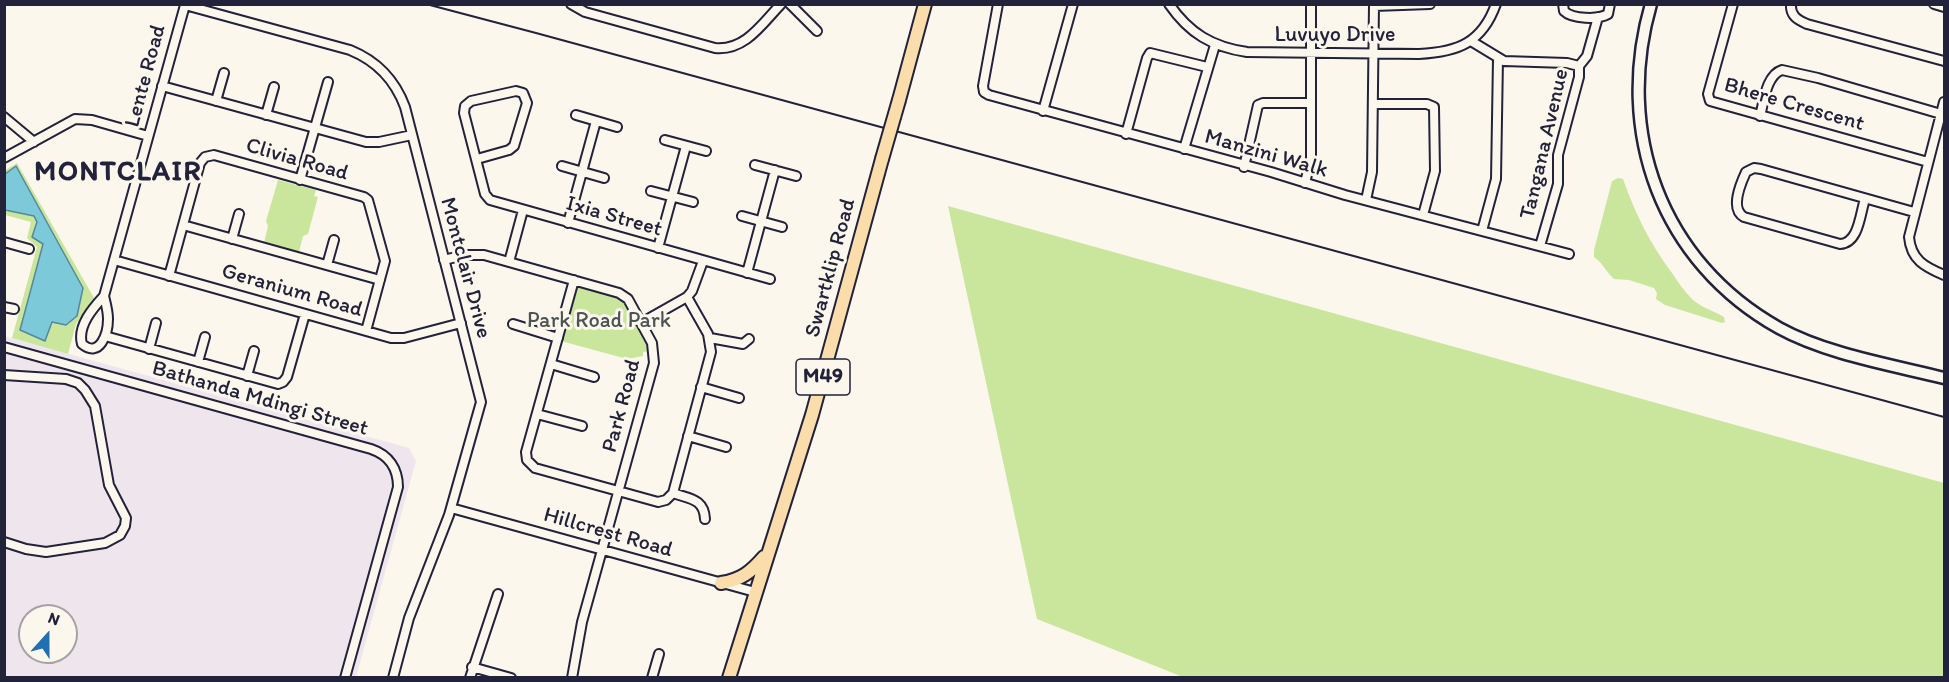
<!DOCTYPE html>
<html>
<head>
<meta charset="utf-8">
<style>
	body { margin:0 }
	#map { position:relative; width:1949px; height:682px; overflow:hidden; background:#fbf7ec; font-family:Itim,sans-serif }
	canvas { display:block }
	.frame { position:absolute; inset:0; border:6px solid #22223b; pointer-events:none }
	.north { position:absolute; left:18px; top:604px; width:60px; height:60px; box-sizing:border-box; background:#fbf7ec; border:2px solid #a4a2a5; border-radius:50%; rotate:21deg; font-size:16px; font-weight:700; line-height:24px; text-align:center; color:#22223b }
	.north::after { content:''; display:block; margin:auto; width:21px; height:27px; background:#1f6fb2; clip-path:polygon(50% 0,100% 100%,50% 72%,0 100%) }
</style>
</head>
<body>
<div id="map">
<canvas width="1949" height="682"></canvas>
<div class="frame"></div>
<div class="north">N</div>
</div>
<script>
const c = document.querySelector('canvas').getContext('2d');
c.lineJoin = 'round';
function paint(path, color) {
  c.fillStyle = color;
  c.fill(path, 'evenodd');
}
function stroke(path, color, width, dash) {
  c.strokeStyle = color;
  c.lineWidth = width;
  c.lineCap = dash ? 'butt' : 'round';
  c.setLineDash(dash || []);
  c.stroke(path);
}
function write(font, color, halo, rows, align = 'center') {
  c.font = font + ' Itim,sans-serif';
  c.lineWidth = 6;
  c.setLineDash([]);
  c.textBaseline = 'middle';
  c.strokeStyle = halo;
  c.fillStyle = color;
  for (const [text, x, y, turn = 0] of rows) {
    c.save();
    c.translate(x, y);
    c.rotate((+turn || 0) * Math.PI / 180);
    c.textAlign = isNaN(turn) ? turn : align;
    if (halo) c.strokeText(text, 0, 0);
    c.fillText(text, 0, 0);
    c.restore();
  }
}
const built = new Path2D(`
	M4 336 409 448 416 461 356 677H5ZM30 616H66V652H30Z`);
const green = new Path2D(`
	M17 163 94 298 76 324 68 354 12 338 37 247 27 238 31 222 5 215 4 171Z
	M1618 178 1623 179C1635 213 1650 244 1672 273 1678 282 1684 291 1692 299 1700 307 1714 311 1724 317L1725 322 1722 323 1665 305 1656 299 1657 293 1654 288 1629 280 1614 279C1606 272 1603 263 1594 257V250L1612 181Z
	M278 180 316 190 314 196 318 197 308 234 303 236 299 252 264 243 268 226 266 221Z
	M948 206 1944 483V677H1183L1037 619Z
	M580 285 615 294 625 301 652 351 643 352V356L627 359 561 341 575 288Z`);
const water = new Path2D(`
	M16 166 83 288 77 316 66 325 52 322 45 341 20 330 43 244 32 237 37 222 34 216 5 210V174Z`);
const minor = new Path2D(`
	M571 4 585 12 715 48C745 51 762 24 781 4
	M790 4 817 31
	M998 4 983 86 984 92 989 95 1271 172 1345 195 1569 254
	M1169 4C1189 33 1212 47 1247 52L1419 54C1458 52 1482 43 1496 4
	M1563 4 1564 11C1572 19 1598 20 1608 14L1610 4
	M1733 4 1708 94 1710 101 1928 162
	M1791 4C1790 16 1798 20 1807 24L1944 61
	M1934 4 1944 7
	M1374 6 1430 4
	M1471 41 1504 61 1567 63 1579 66
	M162 86 366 142H379L412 135
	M216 101 224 73
	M1944 102 1909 237C1911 260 1925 267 1944 275
	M1373 104H1427L1434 107 1435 171 1423 215
	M1043 111 1073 4
	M266 115 274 87
	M576 115 617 127
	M1760 116C1764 102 1766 75 1782 70L1818 78 1941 114
	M4 117 34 142
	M1126 134 1147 58 1150 53 1207 67
	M665 140 706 151
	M1184 149 1215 45
	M4 158 75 119 92 120 148 136
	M477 159 509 150 514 146 527 103 523 93 516 91 471 101 465 106 464 113 485 194 490 200 770 279
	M755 165 796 176
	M562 166 604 178
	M1244 167 1258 105 1263 103H1311
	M300 180 328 82
	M1305 183 1311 158V4
	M651 191 693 202
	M1865 199C1860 214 1859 243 1840 244L1744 217C1730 209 1740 185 1746 172L1754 168 1761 169 1914 212
	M1366 200 1372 172 1374 4
	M742 216 782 227
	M568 223 596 121
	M183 225 380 280
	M1482 231 1496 179 1498 59
	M232 239 239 214
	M4 242 29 249
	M1540 246 1558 184V155L1579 77V66L1587 56 1598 17
	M658 248 686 146
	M114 260 391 338H404L461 323
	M444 260 464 255H484L619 293 628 299 652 343 654 363 582 622 572 678
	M509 262 523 210
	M327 265 334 240
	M747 273 775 170
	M169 276 200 163 205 157 214 155 364 197 368 200 385 261 366 331
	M574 280 526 452 527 460 535 468 658 502 666 500 673 493 711 352 708 334 687 297
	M104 296C93 308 77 326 82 344 100 359 108 333 108 319 108 311 106 304 104 296L185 5 350 50C377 61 395 80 405 107L481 402 449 515 409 618 393 678
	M4 307 14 309
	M641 323 687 297 692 291 703 261
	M513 324 558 338
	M105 336 278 384 283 382 287 377 305 314
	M710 338 743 344 749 339
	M4 347 371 449C389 455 398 469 398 487L345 678
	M149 349 156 323
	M198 362 205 337
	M551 364 594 377
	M4 375 66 379 78 383 85 390 95 406 109 485 126 518 125 526 120 535 105 543 46 552 26 549 4 542
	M247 376 254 351
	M701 387 739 398
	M537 414 582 426
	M688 436 726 447
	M673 493C689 499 704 498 705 519
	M451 508 755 592
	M472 667 511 678
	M470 678 498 594
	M652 678 659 654`);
const secondary = new Path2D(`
	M1651 4C1614 132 1661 262 1779 328 1826 354 1892 365 1944 378`);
const primary = new Path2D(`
	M899 100 925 4
	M721 583C741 580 751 572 764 557
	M729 678 812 415 882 159`);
const rail = new Path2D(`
	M426 4 536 33 1944 417`);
const primaryBridge = new Path2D(`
	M882 159 899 100`);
const shields = [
	[823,377,54]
];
const shieldNames = [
	["M49",823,377]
];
const streetNames = [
	["Luvuyo Drive",1335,35],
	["Lente Road",146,76,-75],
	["Bhere Crescent",1794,105,16],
	["Tangana Avenue",1545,144,-77],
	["Manzini Walk",1266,154,16],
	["Clivia Road",297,160,16],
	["Ixia Street",614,217,16],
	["Montclair Drive",465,268,75],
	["Swartklip Road",831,268,-75],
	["Geranium Road",292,291,16],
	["Bathanda Mdingi Street",260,399,16],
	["Park Road",622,406,-75],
	["Hillcrest Road",608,533,16]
];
const parkNames = [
	["Park Road Park",599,321]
];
const districtNames = [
	["MONTCLAIR",118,173]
];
paint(built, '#efe6ed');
paint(green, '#cae69d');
paint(water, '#7cc9da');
stroke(water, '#58869a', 1.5);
stroke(minor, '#22223b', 12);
stroke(secondary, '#22223b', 15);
stroke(primary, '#22223b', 16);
stroke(minor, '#fbf7ec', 8);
stroke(secondary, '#fbf7ec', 10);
stroke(primary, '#fbddab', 12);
stroke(rail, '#22223b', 2);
stroke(primaryBridge, '#22223b', 16, []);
stroke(primaryBridge, '#fbddab', 12);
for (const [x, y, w] of shields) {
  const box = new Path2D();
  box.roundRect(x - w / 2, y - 18, w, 36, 4.5);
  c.fillStyle = '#fbf7ec';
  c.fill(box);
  stroke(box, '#22223b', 1.5);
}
write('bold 21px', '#22223b', null, shieldNames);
write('22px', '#22223b', '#fbf7ec', streetNames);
write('22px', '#4c5354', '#fbf7ec', parkNames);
c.letterSpacing = '1.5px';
write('bold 28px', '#22223b', '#fbf7ec', districtNames);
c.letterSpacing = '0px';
</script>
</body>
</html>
